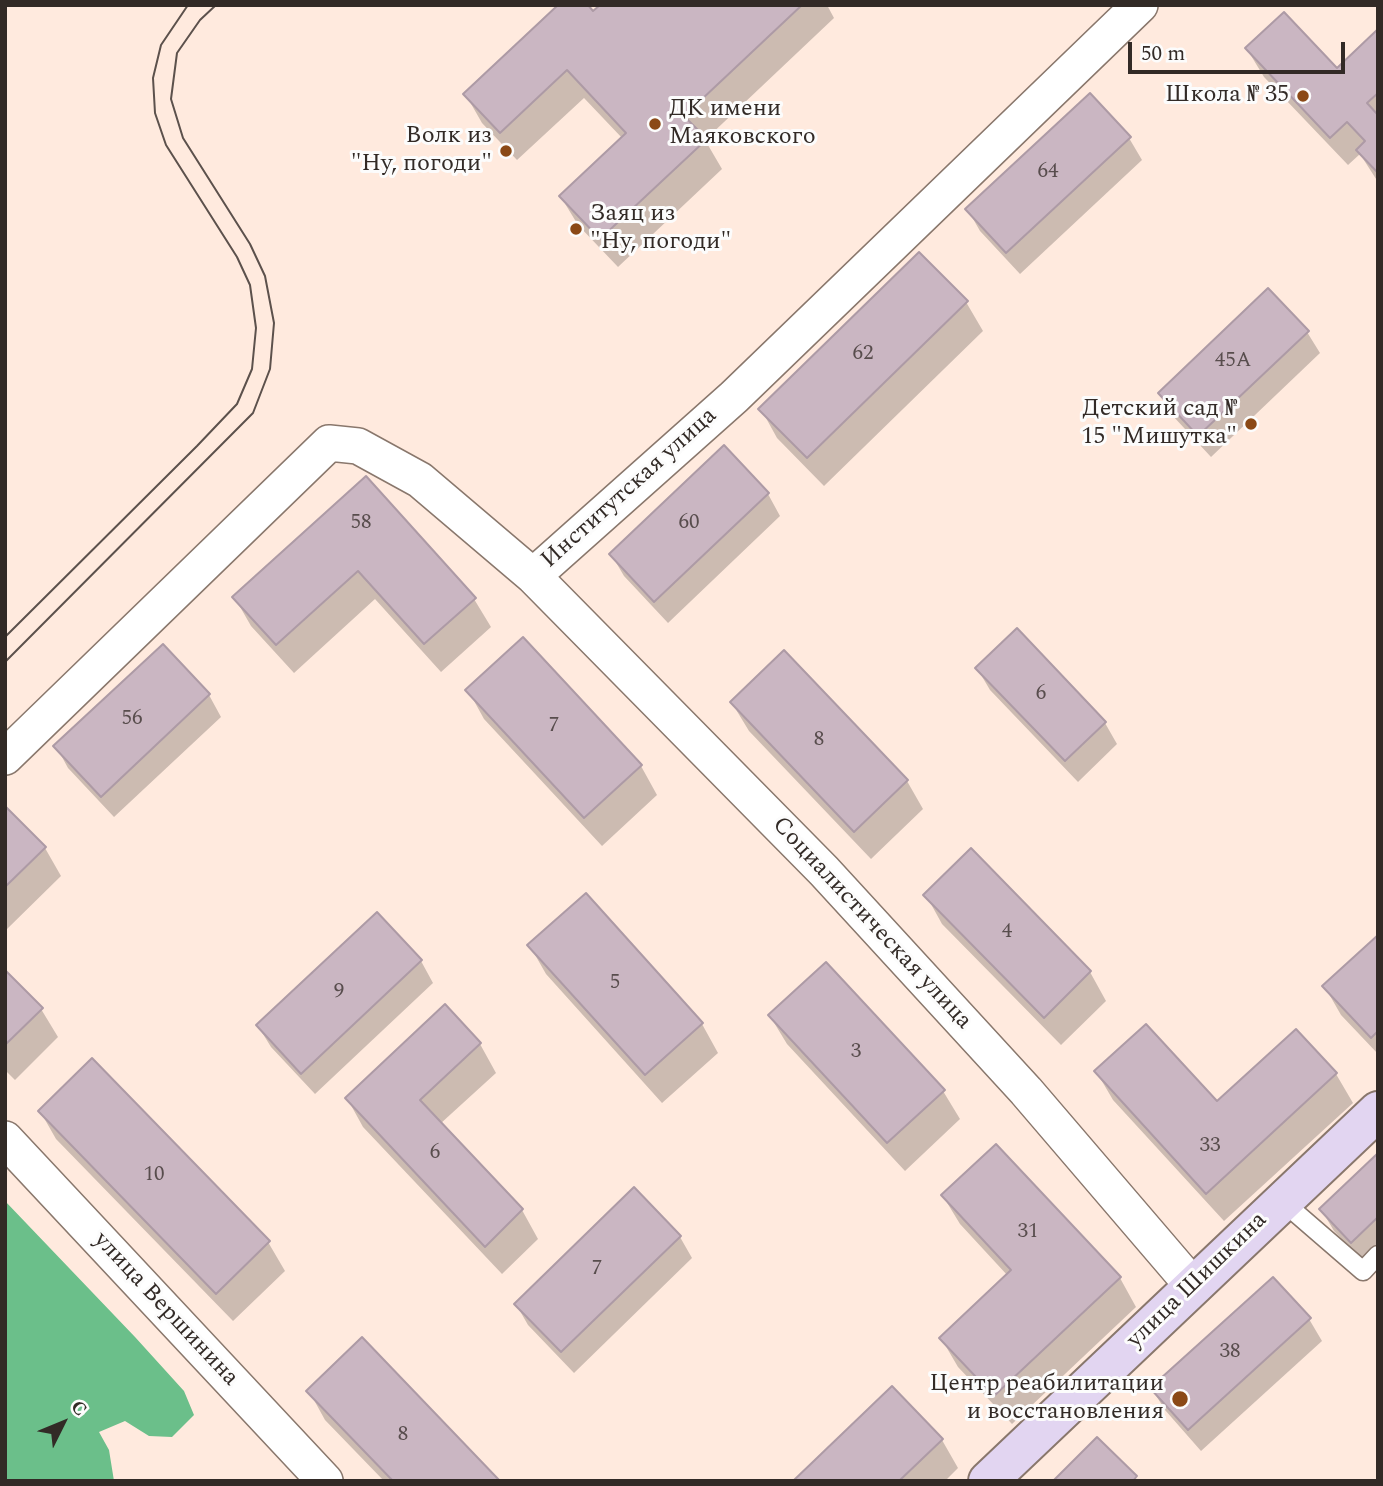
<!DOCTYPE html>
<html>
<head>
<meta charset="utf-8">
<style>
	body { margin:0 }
	#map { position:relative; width:1383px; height:1486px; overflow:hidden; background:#ffeade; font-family:Spectral,serif }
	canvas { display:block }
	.frame { position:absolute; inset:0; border:7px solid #322a26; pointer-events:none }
	.north { position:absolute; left:28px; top:1388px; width:70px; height:70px; -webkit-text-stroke:5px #fcfcfc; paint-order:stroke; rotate:47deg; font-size:19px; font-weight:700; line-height:28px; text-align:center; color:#322a26 }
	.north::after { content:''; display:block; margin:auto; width:24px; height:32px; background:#322a26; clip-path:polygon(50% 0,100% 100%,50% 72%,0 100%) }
	.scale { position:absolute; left:1128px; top:42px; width:217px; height:32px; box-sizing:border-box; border:4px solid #322a26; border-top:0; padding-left:9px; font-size:21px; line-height:24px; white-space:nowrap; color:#322a26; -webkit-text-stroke:5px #fcfcfc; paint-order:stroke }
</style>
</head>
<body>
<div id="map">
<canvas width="1383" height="1486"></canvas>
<div class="frame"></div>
<div class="north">С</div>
<div class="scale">50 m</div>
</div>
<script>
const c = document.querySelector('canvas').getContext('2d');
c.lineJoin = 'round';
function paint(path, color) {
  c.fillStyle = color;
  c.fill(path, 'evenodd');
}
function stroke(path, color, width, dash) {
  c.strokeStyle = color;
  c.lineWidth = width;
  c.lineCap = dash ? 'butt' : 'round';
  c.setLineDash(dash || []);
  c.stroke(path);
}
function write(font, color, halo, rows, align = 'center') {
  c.font = font + ' Spectral,serif';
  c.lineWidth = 6;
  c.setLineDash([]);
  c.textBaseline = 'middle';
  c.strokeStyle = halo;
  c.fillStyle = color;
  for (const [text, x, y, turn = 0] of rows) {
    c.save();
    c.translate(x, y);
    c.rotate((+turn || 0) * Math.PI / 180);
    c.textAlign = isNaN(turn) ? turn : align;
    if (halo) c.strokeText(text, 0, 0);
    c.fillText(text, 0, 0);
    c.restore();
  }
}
const forest = new Path2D(`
	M5 1201 135 1337 184 1391 194 1415 172 1437 149 1436 125 1421 99 1432 109 1450 114 1481H5Z`);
const shadow = new Path2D(`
	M603 5H827L834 18 705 140 722 169 618 267 578 225 561 197 623 139 584 98 517 160 482 123 466 95 593 14Z
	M1378 32V182L1360 154 1348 165 1264 77 1247 49 1337 70Z
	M1129 138 1142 160 1020 274 980 231 968 210Z
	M966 302 983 331 824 486 777 438 761 409Z
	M1307 332 1320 353 1211 457 1172 415 1160 394Z
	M724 448 768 494 780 516 668 623 624 576 611 554Z
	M366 479 474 599 491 627 441 672 375 599 294 673 251 626 235 598Z
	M163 646 209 695 221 717 114 817 68 768 56 746Z
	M977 668 1105 723 1117 744 1078 782 990 690Z
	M468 690 641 766 657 795 602 846 484 719Z
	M732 703 907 781 923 809 871 859 749 731Z
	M5 808 45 848 61 876 5 931Z
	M971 851 1090 972 1106 1001 1061 1045 942 924 926 895Z
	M377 915 421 961 433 983 315 1094 271 1047 258 1026Z
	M1378 937V1054L1341 1015 1325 987Z
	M530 946 702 1024 718 1053 662 1103 546 974Z
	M5 972 41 1009 58 1037 15 1080 5 1070Z
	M445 1006 480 1044 496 1073 440 1124 522 1210 538 1239 502 1274 363 1127 347 1098Z
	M770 1016 943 1091 960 1119 905 1171 787 1044Z
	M1296 1031 1336 1074 1353 1103 1224 1221 1113 1100 1096 1071 1217 1104Z
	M40 1111 268 1242 285 1271 233 1321 56 1139Z
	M1378 1155V1251L1364 1263 1334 1231 1321 1209Z
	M943 1196 1120 1278 1136 1307 1012 1424 958 1367 941 1338 1008 1276 960 1224Z
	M680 1237 692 1258 574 1373 528 1325 516 1304Z
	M1309 1319 1322 1341 1201 1451 1165 1410 1152 1389Z
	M309 1391 498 1481H384L325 1420Z
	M942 1440 958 1468 945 1481H795Z`);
const building = new Path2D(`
	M558 5H588L593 11 600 5H802L684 116 707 139 600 239 559 196 626 133 567 70 500 133 463 94Z
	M1284 12 1337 68 1378 29V93L1367 103 1378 115V173L1356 150 1365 141 1347 122 1330 138 1245 48Z
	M1090 93 1131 137 1006 253 965 209Z
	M919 252 968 301 807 458 758 409Z
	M1268 288 1309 331 1198 436 1158 393Z
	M724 445 769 493 654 602 609 554Z
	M366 476 476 598 424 644 358 571 276 645 232 597Z
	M1017 628 1106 722 1065 761 975 668Z
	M523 637 642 765 584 818 465 690Z
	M163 644 210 694 101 797 53 746Z
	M784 650 908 780 854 832 730 702Z
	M5 806 46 847 5 887Z
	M971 848 1091 971 1044 1018 923 895Z
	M586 893 703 1023 645 1075 527 945Z
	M377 912 422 960 301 1074 256 1025Z
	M1378 935V1031L1371 1038 1322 986Z
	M826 962 945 1090 887 1143 768 1015Z
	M5 970 43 1008 5 1045Z
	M445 1004 481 1043 420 1100 523 1209 485 1247 345 1098Z
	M1146 1024 1217 1101 1296 1029 1337 1073 1206 1194 1094 1071Z
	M92 1058 270 1241 216 1294 38 1111Z
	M996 1144 1121 1277 994 1396 939 1338 1011 1270 941 1195Z
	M1378 1153V1217L1351 1243 1319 1209Z
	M634 1187 681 1236 561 1352 514 1304Z
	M1273 1277 1311 1318 1188 1430 1150 1388Z
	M362 1337 500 1481H393L306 1391Z
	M892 1386 943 1439 899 1481H793Z
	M1097 1437 1137 1476 1133 1481H1053Z`);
const lane = new Path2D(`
	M1282 1201 1363 1271 1378 1255`);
const street = new Path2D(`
	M533 576 734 397 1140 5
	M5 757 329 443 358 446 420 480 533 576 824 871 1026 1091 1193 1286
	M5 1139 325 1481`);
const secondary = new Path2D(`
	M988 1481 1378 1111`);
const tram = new Path2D(`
	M5 637 197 446 237 404 252 369 256 328 250 285 237 257 166 145 155 113 153 78 161 45 188 5
	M5 662 253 413 270 369 274 323 265 276 250 244 183 138 171 99 177 53 200 20 216 5`);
const markers = [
	[1303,96,7,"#8b4916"],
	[655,124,7,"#8b4916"],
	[506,151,7,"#8b4916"],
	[576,229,7,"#8b4916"],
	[1251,424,7,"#8b4916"],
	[1180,1399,9,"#8b4916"]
];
const numberNames = [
	["64",1048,173],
	["62",863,355],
	["45А",1233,362],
	["58",361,524],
	["60",689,524],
	["6",1041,695],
	["56",132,720],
	["7",554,727],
	["8",819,741],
	["4",1007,933],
	["5",615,984],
	["9",339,993],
	["3",856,1053],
	["33",1210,1147],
	["6",435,1154],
	["10",154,1176],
	["31",1028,1233],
	["7",597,1270],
	["38",1230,1353],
	["8",403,1436]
];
const poiNames = [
	["Школа № 35",1289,96],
	["ДК имени",669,110,"left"],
	["Маяковского",669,138,"left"],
	["Волк из",492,137],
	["\"Ну, погоди\"",492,165],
	["Заяц из",590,215,"left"],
	["\"Ну, погоди\"",590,243,"left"],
	["Детский сад №",1237,410],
	["15 \"Мишутка\"",1237,438],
	["Центр реабилитации",1164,1385],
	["и восстановления",1164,1413]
];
const streetNames = [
	["Институтская улица",630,489,-42],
	["Социалистическая улица",871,924,47],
	["улица Шишкина",1198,1281,-44],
	["улица Вершинина",165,1310,47]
];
paint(forest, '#6bbf8a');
paint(shadow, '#0003');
paint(building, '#cab6c2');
stroke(building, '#ad9aa5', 2);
stroke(lane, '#89776c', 21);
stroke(street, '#89776c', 38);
stroke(secondary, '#89776c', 42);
stroke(lane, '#fff', 18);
stroke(street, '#fff', 35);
stroke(secondary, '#e2d5f1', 38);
stroke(tram, '#5c514c', 2);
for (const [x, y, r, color] of markers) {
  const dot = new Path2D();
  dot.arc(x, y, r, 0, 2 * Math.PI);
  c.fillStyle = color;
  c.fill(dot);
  stroke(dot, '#fcfcfc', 2.5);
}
write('21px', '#584d4d', null, numberNames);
write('24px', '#322a26', '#fcfcfc', poiNames, 'right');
write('24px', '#322a26', '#fcfcfc', streetNames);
</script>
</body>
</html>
